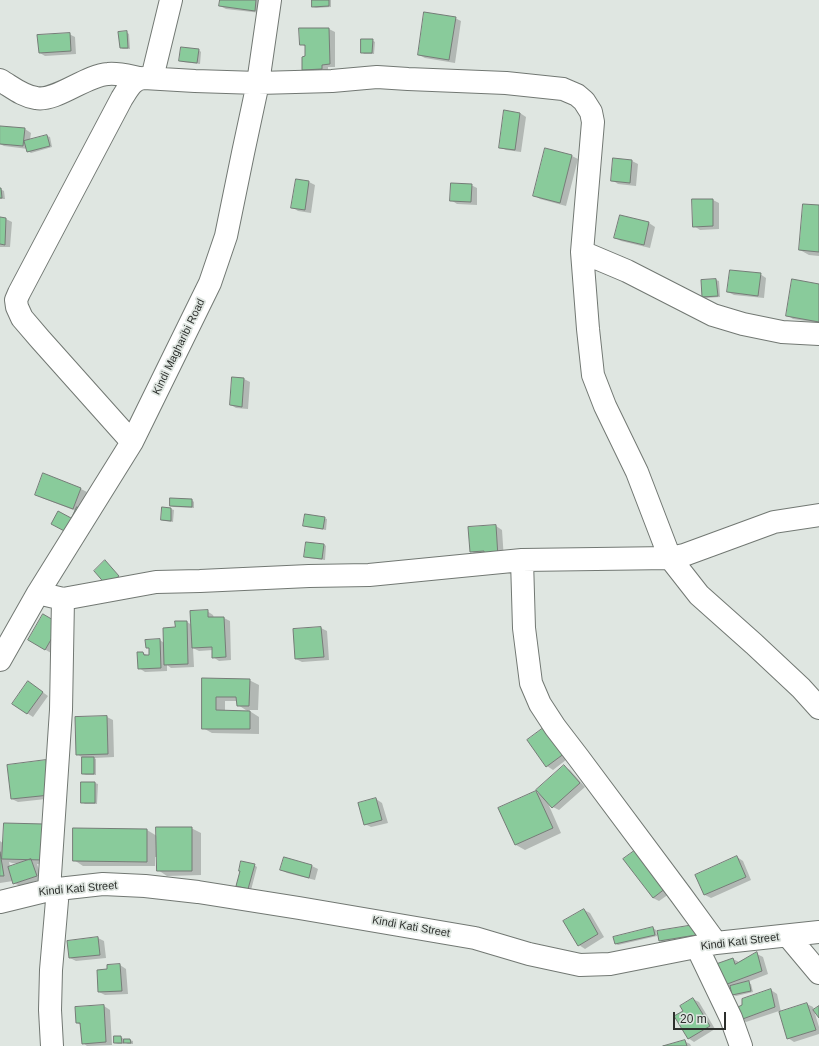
<!DOCTYPE html>
<html>
<head>
<meta charset="utf-8">
<style>
	body { margin:0 }
	#map { position:relative; width:819px; height:1046px; overflow:hidden; background:#dfe6e1; font-family:Helvetica,sans-serif }
	canvas { display:block }
	.scale { position:absolute; left:673px; top:1012px; width:53px; height:18px; box-sizing:border-box; border:2px solid #2c2f2c; border-top:0; padding-left:5px; font-size:12px; line-height:14px; white-space:nowrap; color:#2c2f2c; -webkit-text-stroke:3px #dfe6e1; paint-order:stroke }
</style>
</head>
<body>
<div id="map">
<canvas width="819" height="1046"></canvas>
<div class="scale">20 m</div>
</div>
<script>
const c = document.querySelector('canvas').getContext('2d');
c.lineJoin = 'round';
function paint(path, color) {
  c.fillStyle = color;
  c.fill(path, 'evenodd');
}
function stroke(path, color, width, dash) {
  c.strokeStyle = color;
  c.lineWidth = width;
  c.lineCap = dash ? 'butt' : 'round';
  c.setLineDash(dash || []);
  c.stroke(path);
}
function write(font, color, halo, rows, align = 'center') {
  c.font = font + ' Helvetica,sans-serif';
  c.lineWidth = 3.5;
  c.setLineDash([]);
  c.textBaseline = 'middle';
  c.strokeStyle = halo;
  c.fillStyle = color;
  for (const [text, x, y, turn = 0] of rows) {
    c.save();
    c.translate(x, y);
    c.rotate((+turn || 0) * Math.PI / 180);
    c.textAlign = isNaN(turn) ? turn : align;
    if (halo) c.strokeText(text, 0, 0);
    c.fillText(text, 0, 0);
    c.restore();
  }
}
const shadow = new Path2D(`
	M221 0H263L261 13 226 9 220 6Z
	M313 0H331V7L316 8 313 7Z
	M455 18 461 21 455 63 425 58 419 55Z
	M329 29 335 32V67H328V72H309L303 69 306 57V47L301 44Z
	M126 32 129 34 130 49H123L121 48Z
	M69 34 75 37 76 54 45 56 40 53Z
	M372 40 375 42 374 54H364L362 52Z
	M199 50 201 52 200 64 183 62 181 61Z
	M520 113 526 117 521 152 506 150 500 147Z
	M0 127 25 129 31 133 30 140 47 136 50 137 52 147 31 153 28 151V149L4 146 0 144Z
	M572 156 578 159 566 206 540 199 534 195Z
	M614 159 632 161 638 164 636 186 618 184 612 180Z
	M297 180 309 182 315 185 311 213 298 211 292 207Z
	M471 185 477 188V205L457 204 451 200Z
	M0 189 4 191 5 199H0Z
	M713 200 719 203V229L700 230 694 226Z
	M819 206V256L809 255 800 250Z
	M620 216 649 223 655 227 650 248 621 241 615 238Z
	M0 218 6 219 12 222 10 247H0Z
	M760 274 766 278 764 298 734 295 728 292Z
	M716 280 719 281 720 297 706 298 703 297Z
	M819 285V323L793 319 787 315Z
	M233 378 244 379 250 382 248 409 236 408 231 405Z
	M44 474 81 489 87 492 80 510 76 536 71 519 76 511 42 498 36 494Z
	M192 500 194 502V508L174 507 171 506Z
	M171 509 174 510 173 522 165 521 162 520Z
	M324 518 327 519 326 530 307 527 304 525Z
	M496 526 502 530 504 560 477 555 471 551 469 528Z
	M324 544 326 546 325 560 308 558 305 557Z
	M207 611 213 615 214 618H224L230 621 231 660 219 661 213 657V650L199 651 193 648 194 667 171 668 167 665V671L145 672 139 668 143 653 149 656 150 649 147 647 160 640 164 643 176 628 187 622 192 625Z
	M321 628 327 631 329 660 302 662 296 659Z
	M65 629 51 653 29 640Z
	M203 679 249 680 259 685 258 710H248L259 717V734L212 733 203 728ZM225 701H237L238 705 249 712 225 711Z
	M34 686 48 696 33 717 13 704Z
	M107 717 113 720 114 757 94 758 96 759V775H86L83 774V758L77 754Z
	M552 731 571 756 553 770 547 766Z
	M45 761 51 765 55 798 18 802 12 799Z
	M564 767 570 770 585 787 559 810 553 807 547 801 561 833 525 850 516 845 499 808 536 792 542 795Z
	M95 783 98 784 97 804H85L82 802Z
	M376 799 382 803 388 823 371 827 365 824Z
	M191 828 201 833V875L167 876 158 870 157 857H155V866H83L74 860 147 830 157 836Z
	M0 841 4 844 52 865 37 864 42 879 20 886 14 883 13 881 0 883ZM9 862 12 863 21 864 10 867Z
	M737 857 743 861 751 880 711 898 705 895 697 876Z
	M284 858 312 866 318 869 315 880 287 873 281 870Z
	M625 859 672 892 659 901 653 898Z
	M254 865 257 867 251 890 240 887Z
	M584 910 590 913 604 937 585 949 579 945Z
	M694 926 702 938 666 944 660 941 658 932Z
	M653 928 656 930 657 936 618 945 616 944Z
	M98 938 104 941 106 958 76 961 70 958Z
	M757 954 763 957 768 974 747 982 751 984 753 992 736 996 733 995 732 988H729L723 985 733 959 739 962Z
	M120 965 126 969 128 994 105 995 99 992Z
	M771 990 777 994 781 1012 807 1004 813 1007 819 1027V1034L794 1042 788 1038 779 1011 746 1022 740 1019Z
	M693 999 699 1002 715 1029 694 1042 688 1038 684 1011Z
	M104 1006 110 1010 112 1045 87 1046 83 1043 81 1025 77 1023Z
	M121 1037 124 1039V1040H130L133 1041V1044H128L124 1042V1044H118L115 1043Z
	M684 1041 690 1044 691 1046H667Z`);
const building = new Path2D(`
	M220 0H256L255 11 219 6Z
	M312 0H329V6L312 7Z
	M424 12 456 17 449 60 418 55Z
	M299 28H329L330 64 322 65V69L302 70V57L305 56V45H300Z
	M127 31 128 48H120L118 32Z
	M70 33 71 51 39 53 37 35Z
	M361 39H373L372 53H361Z
	M181 47 199 49 197 63 179 61Z
	M504 110 520 113 515 150 499 148Z
	M0 126 25 128 23 146 0 144Z
	M47 135 50 146 27 152 24 141Z
	M545 148 572 155 560 203 533 196Z
	M613 158 632 160 630 183 611 181Z
	M296 179 309 181 305 210 291 208Z
	M451 183 472 184 471 202 450 201Z
	M0 188H1L2 198H0Z
	M692 199H713V226L693 227Z
	M803 204 819 205V252L799 250Z
	M620 215 649 222 644 245 614 238Z
	M0 217 6 218 5 245 0 244Z
	M730 270 761 273 758 296 727 292Z
	M716 279 718 296 702 297 701 280Z
	M792 279 819 284V322L786 316Z
	M232 377 244 378 242 407 230 405Z
	M43 473 81 488 73 509 35 495Z
	M170 498 192 499V507L170 506Z
	M77 507 82 510 70 534 51 524 58 511 71 518Z
	M162 507 171 508V521L161 520Z
	M305 514 325 517 323 529 303 526Z
	M496 525 498 557H484V551L470 552 468 527Z
	M306 542 324 544 322 559 304 557Z
	M105 560 119 576 107 586 94 571Z
	M208 610V617H224L226 657 212 658V647L192 648 190 611Z
	M43 614 60 624 45 650 28 640Z
	M175 621H187L188 664 164 665 163 628 175 627Z
	M321 627 324 657 295 659 293 629Z
	M160 639 161 668 138 669 137 652H143L144 655H149V648H146L145 640Z
	M202 678 250 679 249 706H237L236 697H216V710L250 711V729H202Z
	M28 681 43 692 27 714 12 704Z
	M107 716 108 754 76 755 75 717Z
	M546 726 565 753 546 767 527 740Z
	M82 757H94V774H82Z
	M46 760 50 795 11 799 7 765Z
	M564 765 580 783 552 808 536 790Z
	M81 782H95V803H81Z
	M536 791 553 828 515 845 498 808Z
	M376 798 382 820 364 825 358 803Z
	M4 823 44 824 43 860 2 859Z
	M156 827H192V871H157Z
	M73 828 147 829V862L73 861Z
	M637 849 666 888 653 898 623 859Z
	M0 852 4 876H0Z
	M737 856 746 877 704 895 695 875Z
	M284 857 312 865 309 878 280 870Z
	M31 859 37 876 13 884 8 867Z
	M241 861 255 864 248 889 236 886 240 871H239Z
	M584 909 598 934 578 946 563 921Z
	M694 925 696 935 659 941 657 931Z
	M653 927 655 935 615 944 613 937Z
	M98 937 100 955 69 958 67 941Z
	M757 952 762 971 722 986 716 964 733 958 735 964Z
	M120 964 122 991 98 992 97 970 107 969V965Z
	M749 981 751 991 732 995 730 986Z
	M771 989 775 1007 740 1020 736 1008 742 1005V999Z
	M693 998 710 1026 688 1039 674 1016 683 1011 680 1006Z
	M807 1003 816 1030 787 1039 779 1012Z
	M104 1005 106 1042 82 1044 80 1023H76L75 1007Z
	M819 1006V1018L813 1010Z
	M114 1036H121L122 1043H114Z
	M124 1039H130L131 1043H124Z
	M685 1040 687 1046H663Z`);
const minor = new Path2D(`
	M152 78 171 0
	M0 80C12 87 22 96 36 98 56 102 86 75 108 74 119 73 129 76 139 78
	M582 252 627 271 713 315 743 324 782 332 819 334
	M132 442 40 339 22 318 17 307 16 300 19 293 122 98C128 89 132 79 144 78L195 81 258 83 332 81 377 77 408 79 506 83 563 89 577 95 584 101 591 112 593 122 582 252 588 329 593 375 605 406 637 472 670 558 699 595 754 644 801 688 819 708
	M522 560 524 628 531 683 540 704 555 727 578 757 681 895 716 943
	M38 593 63 599 156 582 200 581 309 576 369 575 522 560 670 558 684 555 774 522 819 515
	M0 660 38 593 132 442 210 283 226 236 243 153 258 83 270 0
	M49 890 61 710 63 599
	M0 902 49 890 103 884 145 886 198 892 299 908 475 938 529 954 580 965 610 964 716 943 819 932
	M788 936 819 973
	M697 947 731 1018 741 1046
	M52 1046 50 1010 51 970 58 889`);
const streetNames = [
	["Kindi Magharibi Road",179,347,-64],
	["Kindi Kati Street",78,889,-5],
	["Kindi Kati Street",411,927,10],
	["Kindi Kati Street",740,942,-7]
];
paint(shadow, '#0003');
paint(building, '#89cb9b');
stroke(building, '#757c77', 1);
stroke(minor, '#727873', 24);
stroke(minor, '#fff', 22);
write('11px', '#2c2f2c', '#dfe6e1', streetNames);
</script>
</body>
</html>
